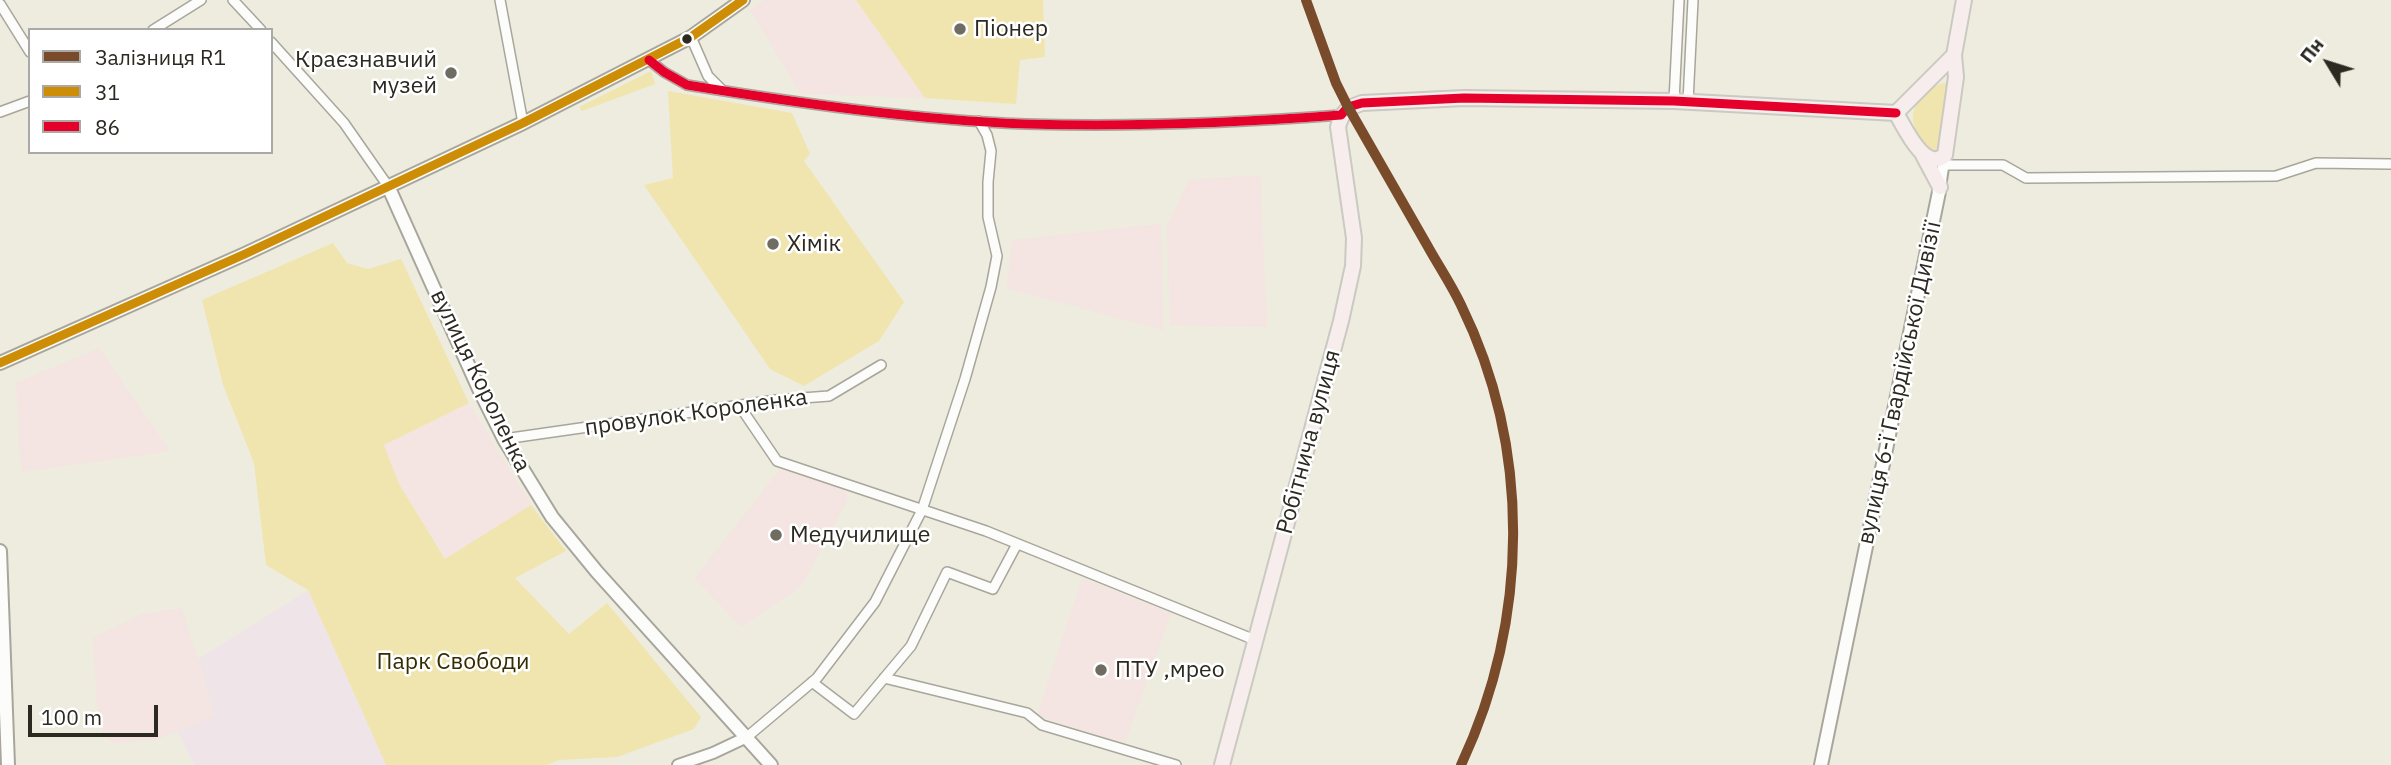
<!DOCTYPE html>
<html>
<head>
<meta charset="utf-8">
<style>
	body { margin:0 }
	#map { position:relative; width:2391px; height:765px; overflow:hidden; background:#eeecde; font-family:"IBM Plex Sans",sans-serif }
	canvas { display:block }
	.legend { position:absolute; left:28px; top:28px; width:245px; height:126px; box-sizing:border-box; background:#fff; border:2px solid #aaa9a6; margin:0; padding:9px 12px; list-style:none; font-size:21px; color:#2b2920 }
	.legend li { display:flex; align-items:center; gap:14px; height:35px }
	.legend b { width:35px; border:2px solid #aaa9a6 }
	.north { position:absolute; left:2293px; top:28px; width:70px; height:70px; -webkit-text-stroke:5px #fff; paint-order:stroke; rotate:308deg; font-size:19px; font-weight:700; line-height:28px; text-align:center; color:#2b2920 }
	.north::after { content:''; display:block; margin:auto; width:24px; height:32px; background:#2b2920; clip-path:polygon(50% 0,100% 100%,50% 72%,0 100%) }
	.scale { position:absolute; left:28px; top:705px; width:130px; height:32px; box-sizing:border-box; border:4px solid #2b2920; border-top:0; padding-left:9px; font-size:21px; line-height:24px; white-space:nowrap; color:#2b2920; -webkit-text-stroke:5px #fff; paint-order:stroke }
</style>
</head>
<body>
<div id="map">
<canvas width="2391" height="765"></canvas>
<ul class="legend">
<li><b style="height:9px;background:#7a4b2a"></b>Залізниця R1</li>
<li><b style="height:9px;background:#ce8d06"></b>31</li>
<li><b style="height:9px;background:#e4002b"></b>86</li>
</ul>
<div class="north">Пн</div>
<div class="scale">100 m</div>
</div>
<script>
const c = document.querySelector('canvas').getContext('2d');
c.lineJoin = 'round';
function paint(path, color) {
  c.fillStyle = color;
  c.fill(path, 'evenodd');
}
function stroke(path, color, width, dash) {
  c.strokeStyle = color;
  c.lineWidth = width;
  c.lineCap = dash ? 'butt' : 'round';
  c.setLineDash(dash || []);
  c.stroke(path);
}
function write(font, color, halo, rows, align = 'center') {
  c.font = font + ' "IBM Plex Sans",sans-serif';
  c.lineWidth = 5;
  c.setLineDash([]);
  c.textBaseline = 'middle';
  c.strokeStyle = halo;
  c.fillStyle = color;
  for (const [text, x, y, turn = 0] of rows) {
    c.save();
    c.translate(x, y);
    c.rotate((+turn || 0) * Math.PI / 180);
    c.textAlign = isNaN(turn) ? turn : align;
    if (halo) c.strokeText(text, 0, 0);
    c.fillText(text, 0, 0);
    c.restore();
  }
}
const education = new Path2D(`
	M764 0H856L925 98 801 94 750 10Z
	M1260 175 1267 327 1170 325 1167 226 1189 180Z
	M1161 224 1163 330 1006 288 1013 240Z
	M99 348 170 451 21 472 16 383Z
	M469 403 531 505 446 559 399 484 384 445Z
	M780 469 845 490 848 499 800 588 741 627 695 578Z
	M1082 578 1171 613 1125 743 1037 716Z
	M182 608 215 716 156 740 114 743 104 736 97 706 93 638 142 614Z`);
const medical = new Path2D(`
	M308 590 386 765H194L177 731 215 716 198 659Z`);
const green = new Path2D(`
	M856 0H1043L1045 57 1020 60 1016 104 925 98Z
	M651 71 655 84 582 111 579 107Z
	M1949 82 1941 149 1933 152C1900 128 1910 88 1949 82Z
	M668 91 792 113 810 154 804 161 904 302 879 341 804 386 770 369 644 185 673 178Z
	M333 243 347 263 368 269 401 259 469 403 384 445 399 484 445 559 531 505 566 551 515 578 569 634 607 603 701 717 694 729 617 757 559 760 547 765H386L308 590 266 565 254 463 223 385 202 300Z`);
const minor = new Path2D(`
	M233 0 261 30
	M500 0 523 123
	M0 4 30 52
	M153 30 201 0
	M691 37 708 76 721 89
	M271 42 344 123 388 186
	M649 60 664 72 687 85C798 103 915 120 1026 124 1132 127 1236 123 1341 115
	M1674 101 1679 0
	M1688 102 1693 0
	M0 112 30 101
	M1943 165H2003L2026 178 2276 176 2316 163 2391 164
	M739 405 777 461 986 531 1255 640
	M504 439 776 400 829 396 881 365
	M884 678 1027 713 1042 725 1176 765
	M812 682 854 714 911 646 947 572 993 589 1017 544
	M747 737 817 678 875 602 922 510 965 379 991 287 997 256 988 217V182L991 151 987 135 979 121`);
const tertiary = new Path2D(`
	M1940 187 1945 155
	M678 765 713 753 747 737`);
const secondary = new Path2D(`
	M388 186 479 389 504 439 552 517 597 572 771 765
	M0 363 245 254 523 123 691 37 743 0
	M0 551 8 765
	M1821 765 1940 187`);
const primary = new Path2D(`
	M1896 113C1905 128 1925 173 1945 155L1956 77 1954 55 1964 0
	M1896 113 1954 55
	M1923 155 1940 187
	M1222 765 1341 321 1353 266 1354 238 1338 127C1342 112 1347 108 1362 103L1464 98 1674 101 1896 113`);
const bus1 = new Path2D(`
	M0 363 245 254 523 123 691 37 743 0`);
const bus2 = new Path2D(`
	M649 60 664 72 687 85C798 103 915 120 1026 124 1132 127 1236 123 1341 115L1348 107 1362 103 1464 98 1674 101 1896 113`);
const rail1 = new Path2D(`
	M1306 0 1336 83 1348 107C1374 153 1401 199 1427 245 1438 265 1451 284 1461 305 1532 450 1529 620 1461 765`);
const markers = [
	[960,29,7,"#6f6d62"],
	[687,39,6,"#2b2920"],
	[451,73,7,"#6f6d62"],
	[773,244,7,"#6f6d62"],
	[776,535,7,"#6f6d62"],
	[1101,670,7,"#6f6d62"]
];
const poiNames = [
	["Піонер",974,29],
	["Краєзнавчий",437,60,"right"],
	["музей",437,86,"right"],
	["Хімік",787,244],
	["Медучилище",790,535],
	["ПТУ ,мрео",1115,670]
];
const streetNames = [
	["вулиця Короленка",480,381,64],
	["вулиця 6-ї Гвардійської Дивізії",1900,383,-78],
	["провулок Короленка",696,413,-8],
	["Робітнича вулиця",1309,442,-75]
];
const parkNames = [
	["Парк Свободи",453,662]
];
paint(education, '#f4e4e2');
paint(medical, '#efe5e8');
paint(green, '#f0e5af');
stroke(minor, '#a8a69c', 12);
stroke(tertiary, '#a8a69c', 14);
stroke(secondary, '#a8a69c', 16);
stroke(primary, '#cac9c2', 18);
stroke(minor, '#fcfcfa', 9);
stroke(tertiary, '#fcfcfa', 10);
stroke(secondary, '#fcfcfa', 12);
stroke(primary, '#f6edec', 14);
stroke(bus1, '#ce8d06', 9);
stroke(bus2, '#e4002b', 9);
stroke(rail1, '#7a4b2a', 10);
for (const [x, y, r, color] of markers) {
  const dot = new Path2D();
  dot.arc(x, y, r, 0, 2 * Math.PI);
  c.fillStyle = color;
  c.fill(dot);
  stroke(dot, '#fff', 2.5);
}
write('23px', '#2b2920', '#fff', poiNames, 'left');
write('23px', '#2b2920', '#fff', streetNames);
write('23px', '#352d00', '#fff', parkNames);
</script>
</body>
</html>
